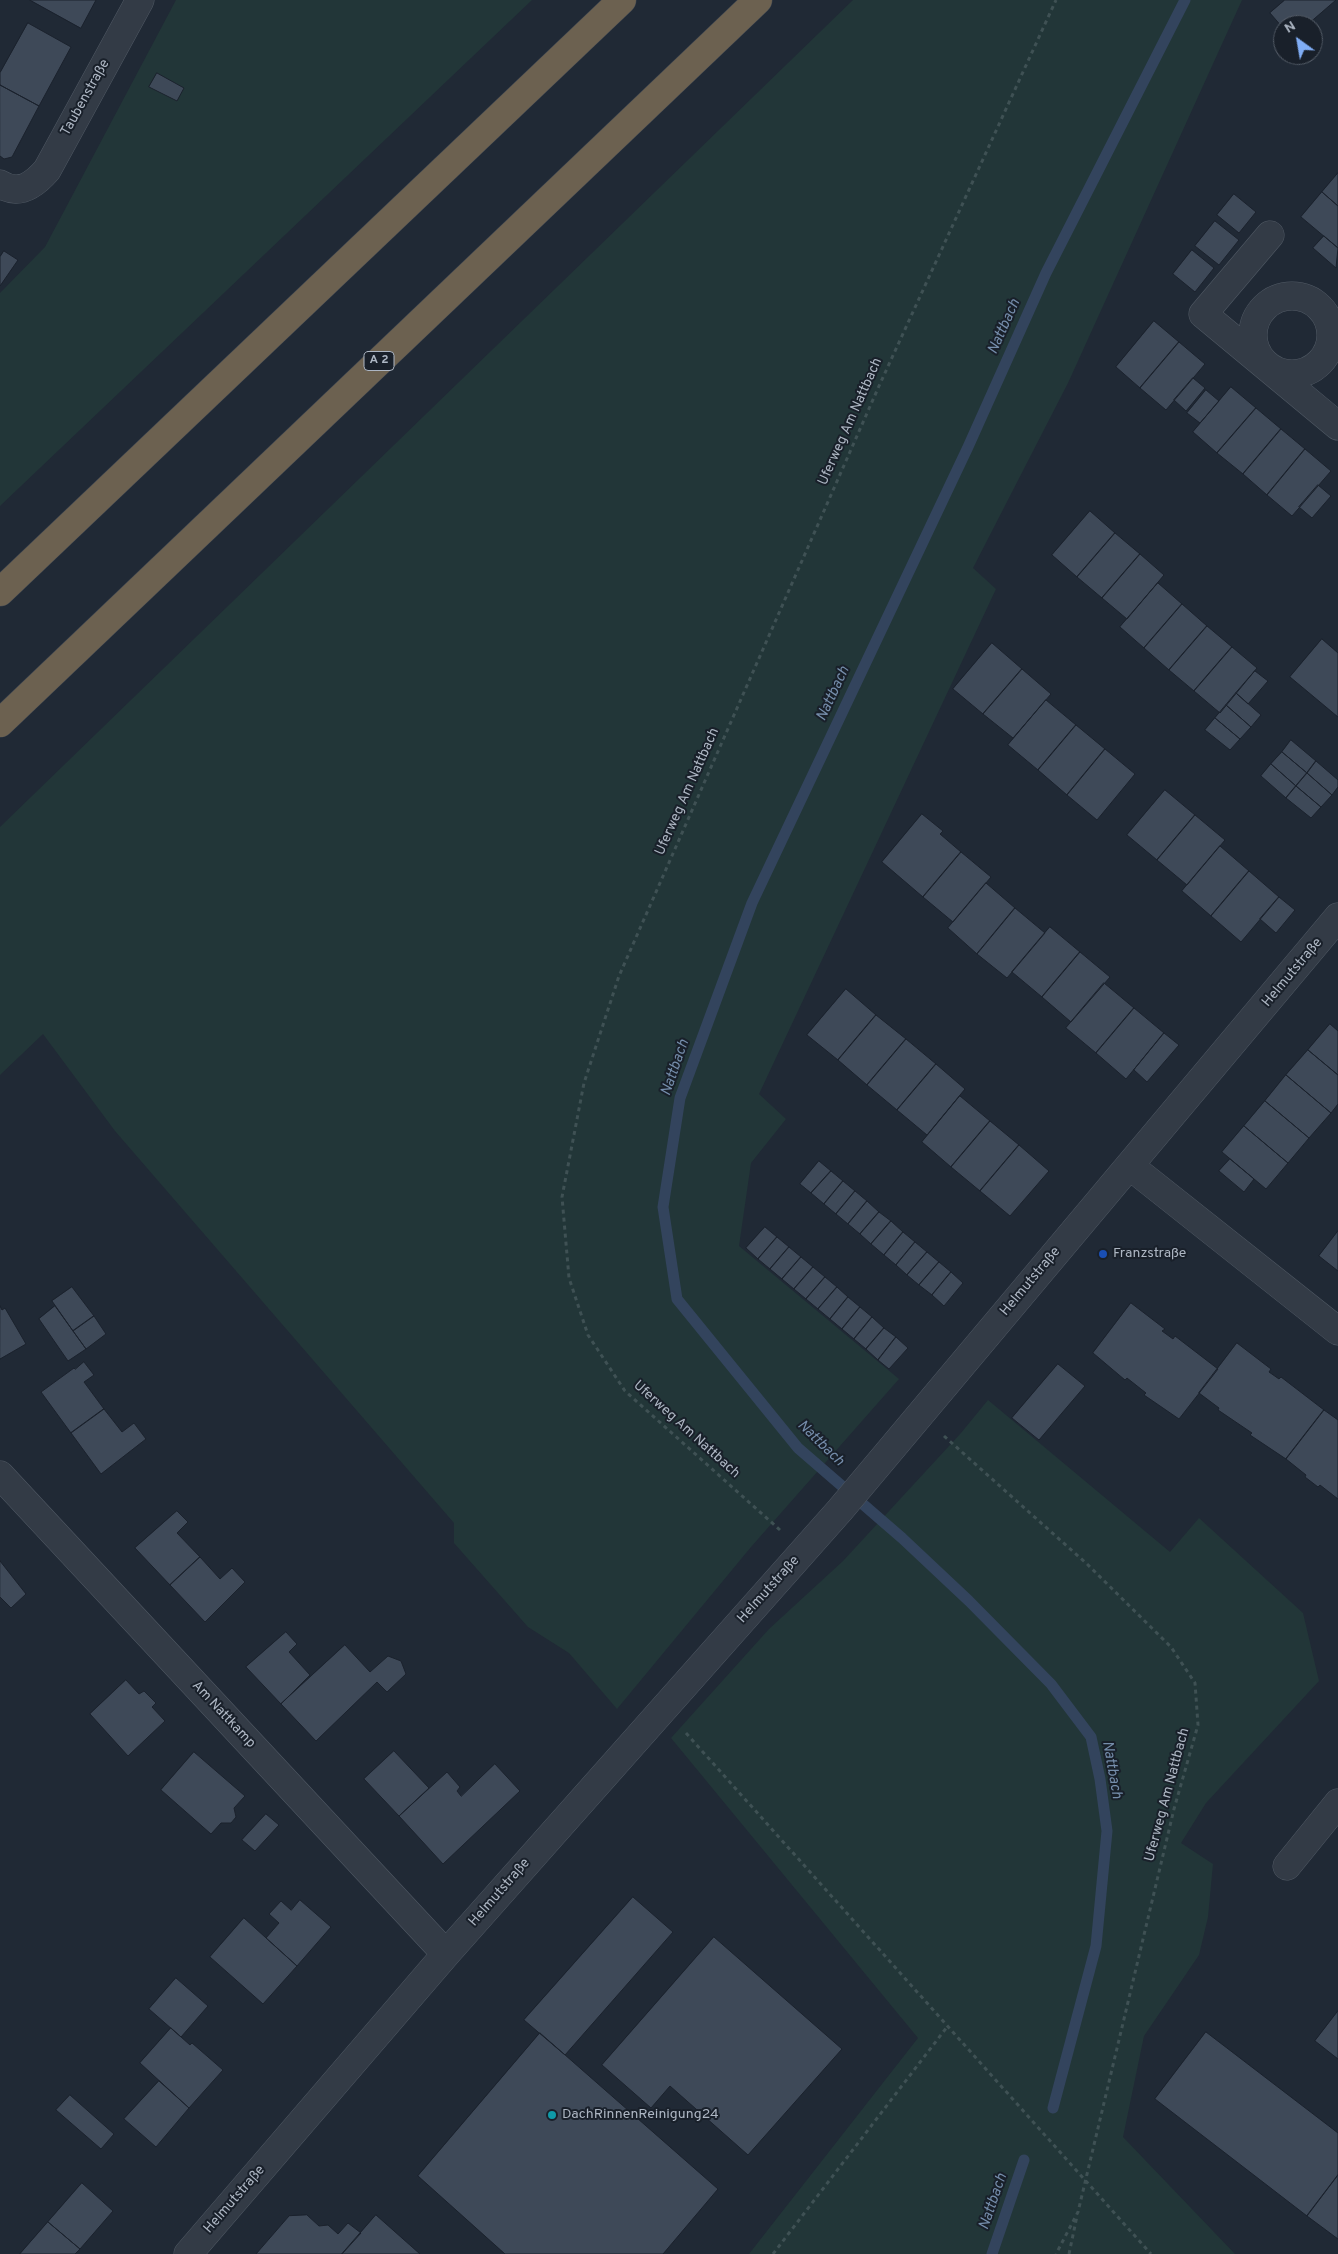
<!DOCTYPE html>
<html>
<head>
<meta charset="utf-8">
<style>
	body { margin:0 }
	#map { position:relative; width:1338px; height:2254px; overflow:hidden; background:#202935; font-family:Overpass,sans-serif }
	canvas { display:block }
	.north { position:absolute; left:1273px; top:15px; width:50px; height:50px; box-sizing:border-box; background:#19202a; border:1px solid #545c67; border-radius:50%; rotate:328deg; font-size:14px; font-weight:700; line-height:20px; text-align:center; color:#adb6c3 }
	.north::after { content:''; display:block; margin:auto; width:18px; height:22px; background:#80adf5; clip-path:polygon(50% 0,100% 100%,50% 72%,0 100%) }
</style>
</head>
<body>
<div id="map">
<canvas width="1338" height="2254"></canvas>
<div class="north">N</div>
</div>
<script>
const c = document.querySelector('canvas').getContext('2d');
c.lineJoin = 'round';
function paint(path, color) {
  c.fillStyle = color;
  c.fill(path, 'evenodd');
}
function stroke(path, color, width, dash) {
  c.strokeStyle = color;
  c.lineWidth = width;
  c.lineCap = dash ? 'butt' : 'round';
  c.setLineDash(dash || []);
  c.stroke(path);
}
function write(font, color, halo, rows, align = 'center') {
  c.font = font + ' Overpass,sans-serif';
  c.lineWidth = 4;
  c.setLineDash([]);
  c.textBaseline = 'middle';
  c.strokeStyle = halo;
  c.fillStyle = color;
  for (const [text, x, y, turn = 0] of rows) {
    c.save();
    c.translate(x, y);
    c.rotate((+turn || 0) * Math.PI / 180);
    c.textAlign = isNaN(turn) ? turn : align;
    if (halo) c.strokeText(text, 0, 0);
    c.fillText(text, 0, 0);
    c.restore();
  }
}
const green = new Path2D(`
	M176 0H532L0 506V293L45 247Z
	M853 0H1242L1068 383 973 568 996 589 759 1094 786 1119 751 1163 739 1246 899 1379 751 1547 617 1709 569 1653 528 1627 454 1543V1523L115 1131 43 1034 0 1075V827Z
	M988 1400 1170 1552 1199 1518 1303 1613 1319 1681 1206 1803 1181 1843 1213 1864 1208 1917 1199 1955 1144 2036 1123 2137 1235 2254H749L918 2038 671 1738 769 1629 843 1561 961 1433Z`);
const stream = new Path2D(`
	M1053 2108 1096 1946 1107 1831 1100 1779 1091 1737 1051 1684 969 1601 902 1538 798 1448 677 1299 663 1207 680 1098 752 903 968 447 1046 273 1185 0
	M992 2254 1024 2160`);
const building = new Path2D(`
	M30 0H96L81 28Z
	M1285 0H1336L1307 25H1283V28L1270 13Z
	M28 23 71 47 39 106 0 85V73Z
	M157 73 184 88 177 101 149 87Z
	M0 85 39 106 12 157 4 159 0 156Z
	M1338 173V206L1322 192Z
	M1322 192 1338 206V248L1301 217Z
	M1234 194 1256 212 1239 233 1217 215Z
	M1215 221 1239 240 1219 265 1195 246Z
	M1324 236 1338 248 1336 268 1313 248Z
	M1192 250 1214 268 1195 292 1173 274Z
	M4 251 18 260 0 286V257Z
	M1154 321 1179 342 1140 388 1116 367Z
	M1179 342 1205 364 1166 410 1140 388Z
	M1193 378 1205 388 1186 411 1174 400Z
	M1231 387 1256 408 1217 453 1193 432Z
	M1206 390 1219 401 1200 423 1187 413Z
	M1256 408 1281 429 1243 474 1217 453Z
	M1281 429 1305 449 1267 495 1243 474Z
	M1305 449 1331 471 1292 516 1267 495Z
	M1318 485 1331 496 1312 518 1299 507Z
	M1090 511 1115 533 1077 577 1052 555Z
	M1115 533 1140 554 1102 598 1077 577Z
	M1140 554 1164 575 1127 619 1102 598Z
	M1158 583 1182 604 1144 648 1120 627Z
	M1182 604 1207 626 1169 670 1144 648Z
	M1207 626 1232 647 1194 691 1169 670Z
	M1322 639 1338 653V717L1290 677Z
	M992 643 1022 669 983 714 953 689Z
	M1232 647 1257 668 1220 713 1194 691Z
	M1022 669 1051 694 1013 738 983 714Z
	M1255 671 1268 681 1248 704 1236 693Z
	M1236 693 1261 715 1251 727 1226 705Z
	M1046 700 1076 725 1038 770 1008 745Z
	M1226 705 1251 727 1240 739 1215 718Z
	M1215 718 1240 739 1230 750 1205 730Z
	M1076 725 1105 749 1067 795 1038 770Z
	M1291 740 1316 761 1307 773 1282 752Z
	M1105 749 1135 774 1097 820 1067 795Z
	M1282 752 1307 773 1296 786 1271 764Z
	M1316 761 1338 780V787L1332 795 1307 773Z
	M1271 764 1296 786 1286 798 1261 776Z
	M1307 773 1332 795 1321 807 1296 786Z
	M1296 786 1321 807 1311 818 1286 798Z
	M1165 790 1195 815 1157 860 1127 835Z
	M922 814 943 831 940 834 961 852 923 897 882 862Z
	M1195 815 1225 840 1187 885 1157 860Z
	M1220 846 1249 871 1211 916 1182 891Z
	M961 852 991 877 953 922 923 897Z
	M1249 871 1279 897 1241 942 1211 916Z
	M986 883 1015 908 977 954 948 928Z
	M1279 897 1295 910 1276 933 1260 919Z
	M1015 908 1045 933 1007 978 977 954Z
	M1050 927 1080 952 1042 997 1012 972Z
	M1080 952 1110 977 1071 1022 1042 997Z
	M1104 983 1134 1008 1096 1053 1066 1028Z
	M846 989 876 1015 838 1060 807 1035Z
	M1134 1008 1164 1033 1126 1079 1096 1053Z
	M876 1015 906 1039 867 1085 838 1060Z
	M1330 1024 1338 1031V1075L1308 1050Z
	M1164 1033 1179 1045 1147 1082 1134 1070Z
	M906 1039 936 1064 897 1110 867 1085Z
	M1308 1050 1338 1075V1104L1331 1113 1286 1075Z
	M936 1064 965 1089 927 1135 897 1110Z
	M1286 1075 1331 1113 1309 1138 1265 1101Z
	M960 1096 990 1121 951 1167 922 1142Z
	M1265 1101 1309 1138 1288 1163 1244 1126Z
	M990 1121 1019 1145 980 1191 951 1167Z
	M1244 1126 1288 1163 1266 1189 1222 1152Z
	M1019 1145 1049 1171 1010 1216 980 1191Z
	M1230 1159 1254 1179 1244 1192 1219 1171Z
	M819 1161 831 1171 811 1193 800 1184Z
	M831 1171 843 1181 824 1204 811 1193Z
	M843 1181 855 1191 836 1214 824 1204Z
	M855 1191 867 1201 848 1224 836 1214Z
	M867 1201 879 1212 860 1234 848 1224Z
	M879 1212 891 1221 871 1244 860 1234Z
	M891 1221 903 1232 884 1255 871 1244Z
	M765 1227 777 1237 758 1259 746 1248Z
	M1338 1231V1271L1319 1256Z
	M903 1232 915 1242 896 1265 884 1255Z
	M777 1237 789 1247 770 1269 758 1259Z
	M915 1242 927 1252 907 1275 896 1265Z
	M789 1247 801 1257 782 1279 770 1269Z
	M927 1252 939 1262 919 1285 907 1275Z
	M801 1257 813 1267 794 1289 782 1279Z
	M939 1262 951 1272 932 1295 919 1285Z
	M813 1267 825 1277 806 1299 794 1289Z
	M951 1272 963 1283 944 1306 932 1295Z
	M825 1277 837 1287 818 1309 806 1299Z
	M72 1287 94 1316 73 1331 52 1301Z
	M837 1287 848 1297 830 1319 818 1309Z
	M848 1297 860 1307 842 1329 830 1319Z
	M1131 1303 1165 1329 1162 1331 1173 1339 1175 1336 1218 1369 1179 1419 1144 1395 1146 1393 1127 1378 1125 1380 1093 1353Z
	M0 1306 2 1310 5 1308 26 1344 0 1359Z
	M55 1306 86 1349 68 1361 39 1319Z
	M860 1307 872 1317 854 1339 842 1329Z
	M94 1316 106 1334 86 1349 73 1331Z
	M872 1317 884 1328 866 1349 854 1339Z
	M884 1328 896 1337 878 1360 866 1349Z
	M896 1337 908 1348 889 1369 878 1360Z
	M1237 1343 1271 1369 1269 1372 1279 1379 1281 1377 1324 1410 1286 1459 1250 1435 1252 1433 1218 1410 1219 1408 1199 1393Z
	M84 1362 94 1375 84 1382 104 1409 71 1433 41 1392 74 1368 75 1369Z
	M1058 1364 1085 1386 1039 1440 1012 1418Z
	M104 1409 122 1432 134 1423 146 1439 101 1474 71 1433Z
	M1324 1410 1338 1420V1499L1320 1485 1318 1487 1305 1477 1306 1475 1286 1459Z
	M177 1511 188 1522 177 1533 200 1557 170 1585 135 1548Z
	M200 1557 220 1579 232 1568 245 1582 205 1622 170 1585Z
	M0 1561 26 1594 11 1608 0 1597Z
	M286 1632 297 1644 289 1652 310 1675 281 1704 246 1667Z
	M345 1645 370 1672 388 1656 401 1661 406 1674 387 1692 377 1682 316 1741 281 1704Z
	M126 1680 139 1694 144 1691 156 1703 152 1707 165 1721 128 1756 90 1714Z
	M394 1751 429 1788 399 1816 364 1779Z
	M194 1752 245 1796 234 1808 236 1817 231 1823H221L211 1834 161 1790Z
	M495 1764 520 1791 443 1864 399 1816 447 1772 460 1787 457 1791 461 1796Z
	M266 1814 279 1825 255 1851 242 1840Z
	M633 1897 673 1932 565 2055 524 2020Z
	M300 1900 331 1927 297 1966 266 1938 279 1923 269 1914 281 1901 291 1910Z
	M244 1918 297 1966 263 2004 210 1957Z
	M714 1937 842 2049 748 2155 670 2086 651 2108 602 2065Z
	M176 1978 208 2006 181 2037 149 2009Z
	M1338 2011V2059L1315 2041Z
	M171 2028 190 2045 192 2043 223 2070 189 2108 140 2063Z
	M1206 2032 1338 2133V2175L1307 2216 1155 2099Z
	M540 2033 718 2189 663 2254H505L418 2176Z
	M159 2081 189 2108 156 2147 124 2119Z
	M70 2095 114 2134 101 2149 56 2110Z
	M1338 2175V2239L1307 2216Z
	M82 2183 113 2211 80 2249 48 2222Z
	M307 2215 319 2226 328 2225 338 2234 348 2223 361 2233 342 2254H256L289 2216Z
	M376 2215 420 2254H342Z
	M48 2222 80 2249 75 2254H20Z`);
const path = new Path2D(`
	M944 1436 1087 1564 1171 1647 1195 1683 1198 1725 1174 1809 1078 2212 1056 2254
	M780 1530 625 1391 588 1335 569 1278 562 1197 584 1083 619 976 879 386 1056 0
	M686 1733 1151 2254
	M773 2254 947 2027
	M1069 2254 1077 2216`);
const minor = new Path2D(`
	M0 184C19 196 34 185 47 170L140 0
	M1270 235 1203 314 1338 426
	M1253 335a39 39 0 1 1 78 0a39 39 0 1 1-78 0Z
	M1130 1166 1338 1331
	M0 1475 446 1954
	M1287 1866 1338 1803
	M188 2254 446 1954 840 1510 1338 917`);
const highway = new Path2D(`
	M0 592 622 0
	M0 723 758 0`);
const markers = [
	[1103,1254,5,"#1a4fb4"],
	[552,2115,5,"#0f9aa8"]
];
const shields = [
	[379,361,30]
];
const shieldNames = [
	["A 2",379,361]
];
const streetNames = [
	["Taubenstraße",86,98,-61],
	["Uferweg Am Nattbach",851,422,-66],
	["Uferweg Am Nattbach",688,792,-66],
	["Helmutstraße",1293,973,-50],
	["Helmutstraße",1031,1282,-50],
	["Uferweg Am Nattbach",686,1430,42],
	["Helmutstraße",769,1590,-48],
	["Am Nattkamp",223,1715,47],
	["Uferweg Am Nattbach",1168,1795,-75],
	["Helmutstraße",500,1893,-49],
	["Helmutstraße",235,2200,-49]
];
const poiNames = [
	["Franzstraße",1113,1254],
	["DachRinnenReinigung24",562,2115]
];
const waterNames = [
	["Nattbach",1005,327,-66],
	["Nattbach",834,694,-65],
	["Nattbach",676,1068,-71],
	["Nattbach",820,1444,44],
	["Nattbach",1111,1770,80],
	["Nattbach",994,2202,-71]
];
paint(green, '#223638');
stroke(stream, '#33445d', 11);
paint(building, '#3e4958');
stroke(building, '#1b222d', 1);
stroke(minor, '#505964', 29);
stroke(highway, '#3e4651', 29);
stroke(path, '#3f5154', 3, [4, 4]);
stroke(minor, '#333b46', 28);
stroke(highway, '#6c6150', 28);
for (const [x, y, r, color] of markers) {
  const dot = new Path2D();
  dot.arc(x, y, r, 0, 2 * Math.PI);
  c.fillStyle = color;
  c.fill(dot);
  stroke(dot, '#19202a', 2);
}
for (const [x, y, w] of shields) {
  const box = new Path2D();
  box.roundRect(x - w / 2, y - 9.5, w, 19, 4);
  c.fillStyle = '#19202a';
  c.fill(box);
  stroke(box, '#adb6c3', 1);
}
write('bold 12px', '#adb6c3', null, shieldNames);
write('14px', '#adb6c3', '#19202a', streetNames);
write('14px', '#adb6c3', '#19202a', poiNames, 'left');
write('italic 15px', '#758dab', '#19202a', waterNames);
</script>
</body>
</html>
